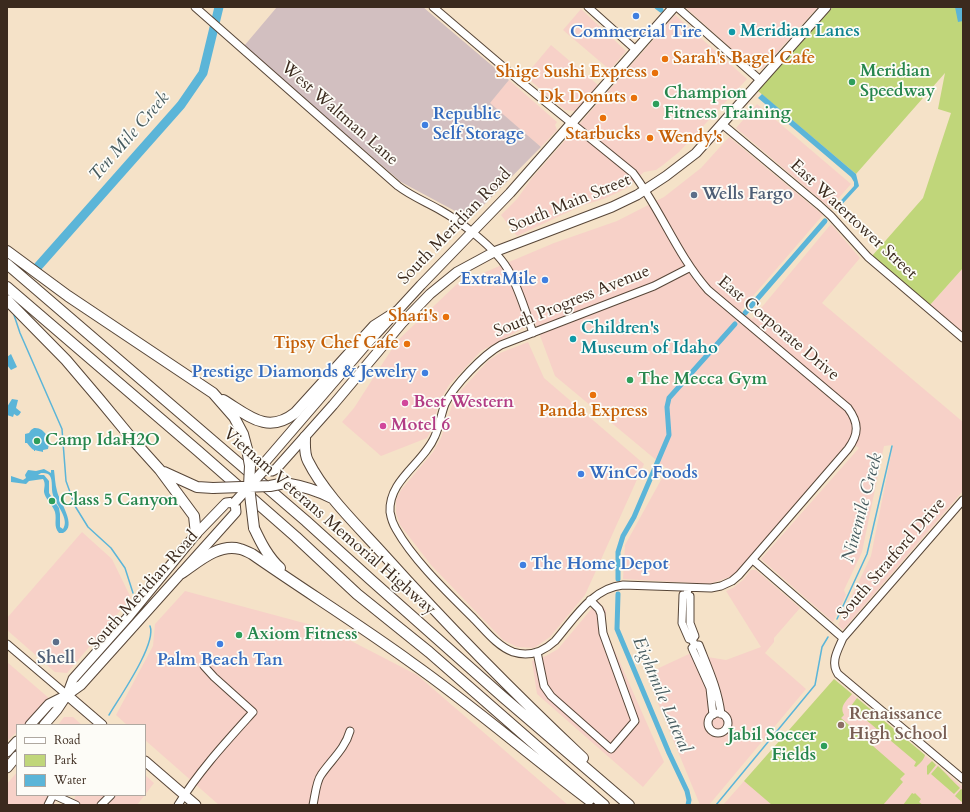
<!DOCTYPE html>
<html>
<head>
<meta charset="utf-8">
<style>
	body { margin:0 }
	#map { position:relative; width:970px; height:812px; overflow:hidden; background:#f5e2c8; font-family:Cardo,serif }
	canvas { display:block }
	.frame { position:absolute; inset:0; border:8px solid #3b2a1e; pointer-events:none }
	.legend { position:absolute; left:16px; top:724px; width:130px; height:72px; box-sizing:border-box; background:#fdfcf7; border:1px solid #afa8a0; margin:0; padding:5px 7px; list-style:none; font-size:12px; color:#3b2a1e }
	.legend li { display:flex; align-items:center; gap:8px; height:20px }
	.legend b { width:20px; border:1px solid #afa8a0 }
</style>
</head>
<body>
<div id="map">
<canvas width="970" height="812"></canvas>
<div class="frame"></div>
<ul class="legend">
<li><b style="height:5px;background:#fff"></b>Road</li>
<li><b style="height:11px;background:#c0d67a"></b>Park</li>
<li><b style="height:11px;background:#5bb5d8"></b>Water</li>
</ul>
</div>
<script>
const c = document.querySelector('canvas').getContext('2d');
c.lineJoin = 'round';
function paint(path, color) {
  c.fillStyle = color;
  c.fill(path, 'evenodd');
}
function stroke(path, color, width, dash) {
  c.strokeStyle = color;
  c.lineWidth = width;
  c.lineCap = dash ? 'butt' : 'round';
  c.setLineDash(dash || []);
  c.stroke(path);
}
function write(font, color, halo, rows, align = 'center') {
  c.font = font + ' Cardo,serif';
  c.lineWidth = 3.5;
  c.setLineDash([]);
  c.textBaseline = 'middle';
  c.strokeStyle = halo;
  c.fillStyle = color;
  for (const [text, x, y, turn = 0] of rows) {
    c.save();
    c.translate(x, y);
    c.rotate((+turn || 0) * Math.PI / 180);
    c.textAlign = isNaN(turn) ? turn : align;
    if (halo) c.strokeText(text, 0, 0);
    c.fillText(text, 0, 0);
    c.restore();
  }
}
const built = new Path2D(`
	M685 7H818L762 69H754Z
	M581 9 626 51 610 70 563 30Z
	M675 15 747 79 679 152 663 165 656 170 644 172 627 188 606 198 581 206 517 236 501 215 517 199 532 178Z
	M551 45 598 85 575 111 565 110 525 76Z
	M509 80 557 122 555 125 557 130 541 147 489 103Z
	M757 104 851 184 830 208 736 128Z
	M729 137 823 215 741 310 752 319 831 224 860 258 822 303 963 422V491L843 630 838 625 871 556 893 445 884 446 862 552 844 590 846 595 833 622 761 559 859 448 849 441 733 576 709 584 623 579 625 545 667 469 555 376 535 322 481 351 449 385 439 402 432 429 427 438 381 456 342 422 354 408 397 341 457 284 554 243 617 221 664 197 701 168Z
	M963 268V332L930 305Z
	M528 342 544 378 644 464 585 595 550 637 534 648 517 647 503 640 431 565 400 525 396 513V500L401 490 433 452 441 438 455 397 488 361 500 353Z
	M82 532 112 559 131 598 67 673 55 672 7 630V618Z
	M751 570H756L800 608 774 638V642L765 653 806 689 709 805H700L646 674 689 654 726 660 761 647 726 591 733 588 743 580Z
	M185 591 330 630 417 675 568 805H219L145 740V725H127L116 715 153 646 155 624Z
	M598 601 606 610V631L664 762 643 787 537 694 532 661 546 656 558 649Z
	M7 662 50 699 25 725H17V732L7 741Z
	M834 679 963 787V805H723Z
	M64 717H73L82 725H58Z
	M17 772V795H58L54 805H7V784Z
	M145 775 154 783 137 805H72L76 795H145Z`);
const industrial = new Path2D(`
	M277 7H423L509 80 490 103 541 147 470 219 401 182 244 46Z`);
const green = new Path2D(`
	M833 7H963V268L930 305 872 256 923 198 951 113 938 109 945 73 856 174 758 91Z
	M834 679 852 694C847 700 839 706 844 715L841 718 905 774 900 779 903 782 883 805H772L744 781Z
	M857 698 925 755C924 760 919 764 916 767L914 766 916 762 852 708 848 710Z
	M932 761 936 765 928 775 927 774V766Z
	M938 766C946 773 952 781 960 788L954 794 931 774Z
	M961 789 963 790V803L955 796Z
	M912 793 914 794 915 793 921 799 919 802 923 805H903Z`);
const water = new Path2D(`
	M955 7H963V21L958 22Z
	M762 94 856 174 859 186 836 211 833 209 854 186V182L851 177 758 98Z
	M11 354 17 367 11 370 7 365V357Z
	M12 399 18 400 16 408 21 412 19 415 17 416 14 414 13 417 7 415V407Z
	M34 428C45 427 51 440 48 449L43 450V452C33 449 35 453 27 443H25V434L29 433 31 430Z
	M44 469 51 473V470H54C55 477 55 484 57 491 59 501 78 526 63 533H59C53 526 57 520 55 512 53 505 45 499 44 492 44 487 46 484 43 479L29 481 26 484 11 482V476L23 480 26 478 25 475 28 470 36 471ZM41 473C45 473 48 473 50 476 53 481 51 489 53 495 56 505 70 519 63 529L60 527V514L59 508 49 493V481L44 475H38Z`);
const stream = new Path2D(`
	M14 315 20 333 62 429 66 481 75 506 88 527 111 548 125 568 133 593
	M837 619 867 554 892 446
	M109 715C119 698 157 644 150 626
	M716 805 815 685 822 647 828 637`);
const canal = new Path2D(`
	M657 7 661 10
	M745 313 825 221
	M618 579V552L623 536 634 517 669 435 667 407 669 398 735 324
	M618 594 617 629 669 753 687 791 689 800 688 805`);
const river = new Path2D(`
	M34 271 181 105 203 73 219 7`);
const minor = new Path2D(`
	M195 7 398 186C411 196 426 202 440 210 460 221 495 248 507 268 518 285 526 313 533 333
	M433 7 521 82 633 173C661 210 677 255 708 290L848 408C859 423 859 434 848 449L739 575 732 581 721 586 711 588 623 585C592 588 574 619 555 641 543 652 529 657 513 652 497 646 485 630 474 619 448 593 414 561 396 529 393 524 391 518 390 512 388 480 424 463 435 436 440 425 441 414 445 404 454 385 483 355 501 345L654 286 689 268
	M588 7 636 50
	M677 7 760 80
	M722 124 819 205 831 216 868 257 963 338
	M963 500 843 638C838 650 830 662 838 674L963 779
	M753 560 843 638
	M688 588 687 595H683L682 623 689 639 692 640 695 645 692 648 710 688 713 715
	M687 595 690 596V623L695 636 692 640
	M7 644 67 695
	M695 645H699C708 668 718 689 721 714
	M537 652 544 686 551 696 611 749 635 721 603 633 601 614 599 609 590 600
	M708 723a10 10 0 1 1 20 0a10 10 0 1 1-20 0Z
	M54 795 76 805
	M48 805 53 795
	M101 805 111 795
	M178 805C199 771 226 742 253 712L214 677 204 666
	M313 805C315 796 316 782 321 775 331 760 345 749 350 731`);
const major = new Path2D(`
	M674 7 510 193 421 285 364 347 265 462 264 470 272 471 276 469 333 405 402 323 430 294 457 272 494 252 612 207 637 195 666 176 696 153 826 7
	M67 695 102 725
	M30 725 49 704 67 695 81 685 236 512 235 502 226 503 196 534 129 616 73 679 67 695 57 710 44 725
	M7 752 17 741
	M145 761 196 805
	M7 768 17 756`);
const highway = new Path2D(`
	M7 251 68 296 213 393 234 417 243 434 247 449
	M7 264 306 521 370 579 503 697 629 805
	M7 287 198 451 296 537 357 594 429 652 604 805
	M7 300 66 360 100 400 133 440 160 470 194 516 196 534
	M223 400C248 415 267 435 295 413L374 326 396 312
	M305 437C305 445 304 454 308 461 325 495 358 526 384 555 447 625 514 693 583 758
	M164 472 197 487 213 488
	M285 483C302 486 317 490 332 498
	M254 528C261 543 268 557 280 568
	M182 573C198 562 219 543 240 549 244 550 248 552 252 554 305 591 360 625 412 663 473 706 529 755 589 800`);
const majorBridge = new Path2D(`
	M235 502 264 470`);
const highwayBridge = new Path2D(`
	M247 449 250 466 249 486 254 528
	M213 488 270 486 285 483`);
const markers = [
	[636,16,4,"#3f7fe0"],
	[732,32,4,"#0f9aa8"],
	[665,59,4,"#e8710a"],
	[655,73,4,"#e8710a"],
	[852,82,4,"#2e9e5b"],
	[634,98,4,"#e8710a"],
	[656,104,4,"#2e9e5b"],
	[603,118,4,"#e8710a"],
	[425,125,4,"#3f7fe0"],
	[650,138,4,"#e8710a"],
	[694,195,4,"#5c6f8a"],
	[545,280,4,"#3f7fe0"],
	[446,317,4,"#e8710a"],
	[573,339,4,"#0f9aa8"],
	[407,344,4,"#e8710a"],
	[425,373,4,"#3f7fe0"],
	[630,380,4,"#2e9e5b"],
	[593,395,4,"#e8710a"],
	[405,403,4,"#d1479c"],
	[383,426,4,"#d1479c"],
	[37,441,4,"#2e9e5b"],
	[581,474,4,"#3f7fe0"],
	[52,501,4,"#2e9e5b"],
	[523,565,4,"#3f7fe0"],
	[239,635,4,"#2e9e5b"],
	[56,642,4,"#5c6f8a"],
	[220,644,4,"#3f7fe0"],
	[841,725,4,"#8d6e63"],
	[824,746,4,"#2e9e5b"]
];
const cultureNames = [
	["Meridian Lanes",740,32],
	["Children's",581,329],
	["Museum of Idaho",581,349]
];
const shopNames = [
	["Commercial Tire",636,33,"center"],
	["Republic",433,115],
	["Self Storage",433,135],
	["ExtraMile",537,280,"right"],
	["Prestige Diamonds & Jewelry",417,373,"right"],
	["WinCo Foods",589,474],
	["The Home Depot",531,565],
	["Palm Beach Tan",220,661,"center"]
];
const foodNames = [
	["Sarah's Bagel Cafe",673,59,"left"],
	["Shige Sushi Express",647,73],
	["Dk Donuts",626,98],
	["Starbucks",603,135,"center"],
	["Wendy's",658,138,"left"],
	["Shari's",438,317],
	["Tipsy Chef Cafe",399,344],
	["Panda Express",593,412,"center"]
];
const leisureNames = [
	["Meridian",860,72],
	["Speedway",860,92],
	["Champion",664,94],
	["Fitness Training",664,114],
	["The Mecca Gym",638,380],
	["Camp IdaH2O",45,441],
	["Class 5 Canyon",60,501],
	["Axiom Fitness",247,635],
	["Jabil Soccer",816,736,"right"],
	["Fields",816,756,"right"]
];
const streetNames = [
	["West Waltman Lane",339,114,41],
	["South Main Street",570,204,-22],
	["East Watertower Street",853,220,43],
	["South Meridian Road",455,227,-46],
	["South Progress Avenue",572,302,-22],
	["East Corporate Drive",778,329,40],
	["Vietnam Veterans Memorial Highway",329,522,41],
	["South Stratford Drive",892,559,-49],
	["South Meridian Road",144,591,-48]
];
const serviceNames = [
	["Wells Fargo",702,195],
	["Shell",56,659,"center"]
];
const hotelNames = [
	["Best Western",413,403],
	["Motel 6",391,426]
];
const educationNames = [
	["Renaissance",849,715],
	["High School",849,735]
];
const waterNames = [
	["Ten Mile Creek",130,137,-49],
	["Ninemile Creek",863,508,-75],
	["Eightmile Lateral",661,695,67]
];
paint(built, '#f7d1c8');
paint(industrial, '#d2bfc0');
paint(green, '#c0d67a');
paint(water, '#5bb5d8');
stroke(stream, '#5bb5d8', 1.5);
stroke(canal, '#5bb5d8', 5);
stroke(river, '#5bb5d8', 9);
stroke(minor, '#574638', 9);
stroke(major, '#574638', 11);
stroke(highway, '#574638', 12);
stroke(minor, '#fff', 7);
stroke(major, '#fff', 9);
stroke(highway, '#fff', 10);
stroke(majorBridge, '#574638', 11, []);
stroke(highwayBridge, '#574638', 12, []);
stroke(majorBridge, '#fff', 9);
stroke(highwayBridge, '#fff', 10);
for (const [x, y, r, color] of markers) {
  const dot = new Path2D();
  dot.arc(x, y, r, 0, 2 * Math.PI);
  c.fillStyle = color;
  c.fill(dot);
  stroke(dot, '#fdfcf7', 1.5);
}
write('bold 17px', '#0d838f', '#fdfcf7', cultureNames, 'left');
write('bold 17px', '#366cbe', '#fdfcf7', shopNames, 'left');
write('bold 17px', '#c56008', '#fdfcf7', foodNames, 'right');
write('bold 17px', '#27864d', '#fdfcf7', leisureNames, 'left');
write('17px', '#3b2a1e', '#fdfcf7', streetNames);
write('bold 17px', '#4e5e75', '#fdfcf7', serviceNames, 'left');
write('bold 17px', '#b23c85', '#fdfcf7', hotelNames, 'left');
write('bold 17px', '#785e54', '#fdfcf7', educationNames, 'left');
write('italic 18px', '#465b5f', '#fdfcf7', waterNames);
</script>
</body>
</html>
